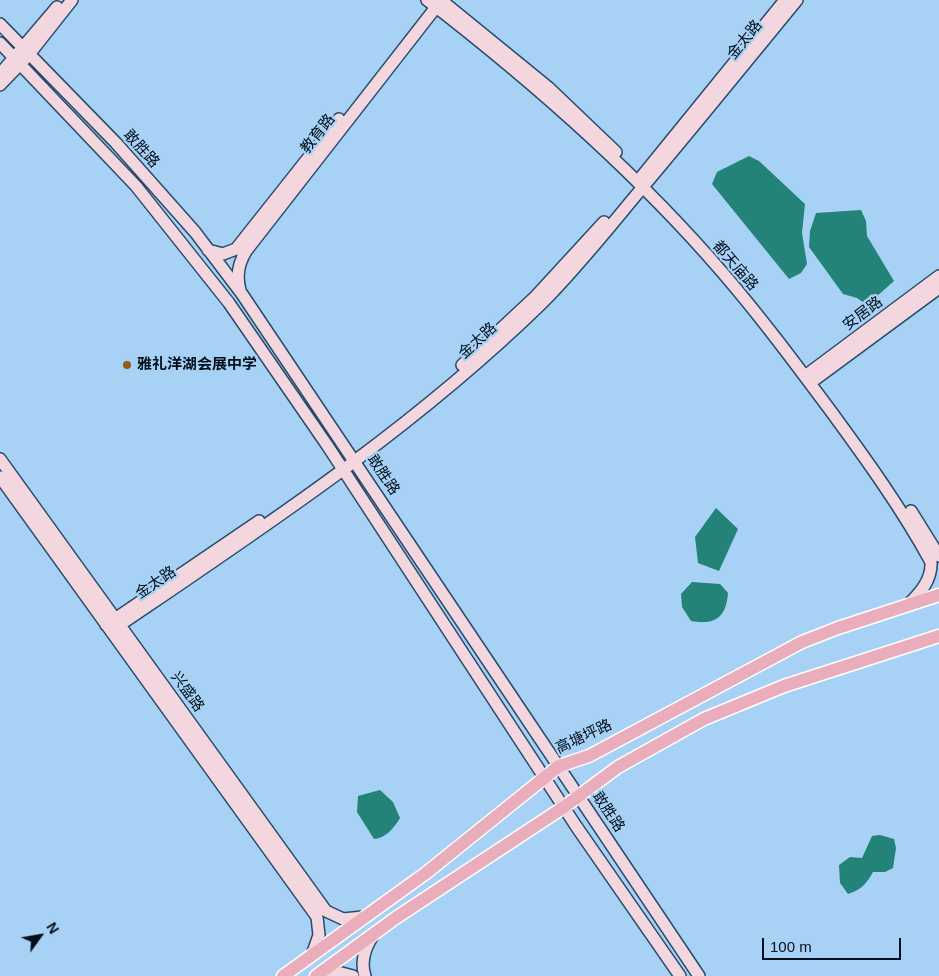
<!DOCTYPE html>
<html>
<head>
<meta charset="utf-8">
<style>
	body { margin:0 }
	#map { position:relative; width:939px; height:976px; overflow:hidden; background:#a7d1f5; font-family:Arial,sans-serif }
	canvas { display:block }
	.north { position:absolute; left:15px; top:911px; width:50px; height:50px; -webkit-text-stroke:4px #a7d1f5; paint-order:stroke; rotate:58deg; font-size:14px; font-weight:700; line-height:20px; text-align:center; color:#020e1b }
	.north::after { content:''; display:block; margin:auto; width:18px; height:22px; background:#020e1b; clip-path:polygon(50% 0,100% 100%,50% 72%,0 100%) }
	.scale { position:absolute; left:762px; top:938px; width:139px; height:22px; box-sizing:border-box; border:2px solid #020e1b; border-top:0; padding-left:6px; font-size:15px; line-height:18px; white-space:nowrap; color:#020e1b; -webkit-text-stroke:4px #a7d1f5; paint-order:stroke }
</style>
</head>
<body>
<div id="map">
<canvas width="939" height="976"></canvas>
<div class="north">N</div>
<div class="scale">100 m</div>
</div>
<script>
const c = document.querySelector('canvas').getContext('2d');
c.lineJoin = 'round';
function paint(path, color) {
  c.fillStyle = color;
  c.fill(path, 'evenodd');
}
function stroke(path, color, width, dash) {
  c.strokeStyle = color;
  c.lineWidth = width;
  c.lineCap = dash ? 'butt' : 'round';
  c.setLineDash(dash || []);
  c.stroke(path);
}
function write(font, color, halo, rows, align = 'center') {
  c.font = font + ' Arial,"Noto Sans SC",sans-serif';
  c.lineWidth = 4.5;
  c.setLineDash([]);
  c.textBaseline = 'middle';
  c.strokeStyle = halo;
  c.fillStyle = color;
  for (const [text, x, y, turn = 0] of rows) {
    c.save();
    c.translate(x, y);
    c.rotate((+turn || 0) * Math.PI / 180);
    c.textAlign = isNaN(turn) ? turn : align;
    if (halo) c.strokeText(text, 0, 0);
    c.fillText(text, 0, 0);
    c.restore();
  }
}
const water = new Path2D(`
	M749 156 759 161 805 204 802 233 807 264 801 273 789 279 712 184 717 172Z
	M861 210 866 221 867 236 894 281 867 305 857 298 843 294 809 247 810 231 816 213Z
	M716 508 738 529 719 571 698 563 695 537Z
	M692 582 720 584 728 593C726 618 715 625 691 621L682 607 681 594Z
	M380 790 393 802 400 818C394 828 386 838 374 839L357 812 358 796Z
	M880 835 894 839 896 848 893 868 885 872H873C867 883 861 890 848 894L840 883 839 865 850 857 862 858 872 836Z`);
const secondary = new Path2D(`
	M427 0C532 81 635 171 722 272 760 316 795 363 830 410 866 459 902 509 931 562 932 580 920 593 908 605
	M441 0 549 88 616 152
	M0 24 116 143 195 232 242 294 699 976
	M0 43 136 186 229 303 327 445 576 826 680 976
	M0 74 57 7
	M0 85 27 57 72 0
	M638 181 785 0
	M208 250 223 254 236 249 339 119
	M240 290C236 276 238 264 246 251L440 2
	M462 365 536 296 604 222
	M805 376 939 276
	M810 383 939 288
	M0 459 326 911 343 919 363 917
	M0 477 317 917 319 935 312 955
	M911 511 939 556
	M106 625 259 521
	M111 631C261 529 412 430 542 303 574 271 603 235 632 200 688 134 742 67 797 0
	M321 972 334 971 353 976
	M365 976C360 961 365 947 374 934`);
const primary = new Path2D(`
	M283 976 426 873 559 766 589 756 802 642 838 628 939 595
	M316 976 397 917 564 807 618 767 704 719 784 686 939 636`);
const markers = [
	[127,365,5,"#935a16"]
];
const streetNames = [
	["金太路",745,40,-51],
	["教育路",318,134,-52],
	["敢胜路",141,149,48],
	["都天庙路",735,266,49],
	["安居路",863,314,-37],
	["金太路",478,341,-42],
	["敢胜路",383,475,56],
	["金太路",156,583,-34],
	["兴盛路",187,692,54],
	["高塘坪路",584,737,-25],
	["敢胜路",608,812,56]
];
const poiNames = [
	["雅礼洋湖会展中学",137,365]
];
paint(water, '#238379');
stroke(secondary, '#274c6b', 14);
stroke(primary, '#fff', 15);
stroke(secondary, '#f4d6de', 11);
stroke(primary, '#e9adbc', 12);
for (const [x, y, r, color] of markers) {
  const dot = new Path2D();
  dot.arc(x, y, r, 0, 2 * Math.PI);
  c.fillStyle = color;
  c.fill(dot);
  stroke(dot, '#a7d1f5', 2);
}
write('15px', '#020e1b', '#a7d1f5', streetNames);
write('bold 15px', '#020e1b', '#a7d1f5', poiNames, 'left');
</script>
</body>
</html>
